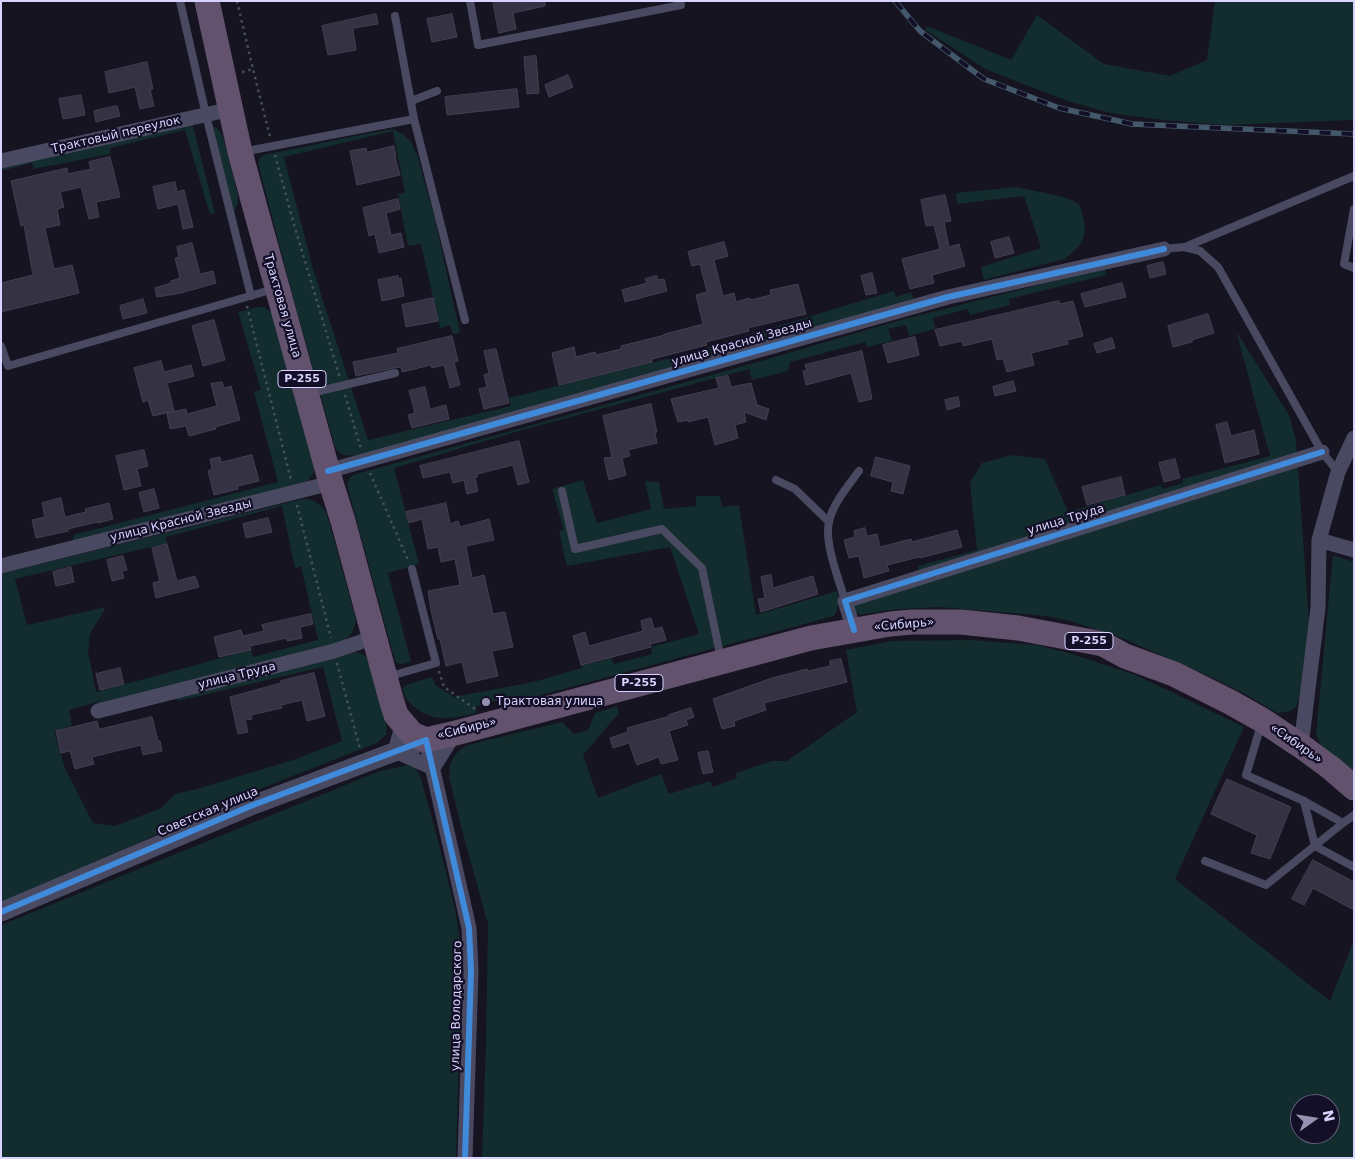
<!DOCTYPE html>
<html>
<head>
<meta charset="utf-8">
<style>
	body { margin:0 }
	#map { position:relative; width:1355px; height:1159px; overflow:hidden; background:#161421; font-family:"DejaVu Sans",sans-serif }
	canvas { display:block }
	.frame { position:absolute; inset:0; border:2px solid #d9d4ff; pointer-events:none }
	.north { position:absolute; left:1290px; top:1094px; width:50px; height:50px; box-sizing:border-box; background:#130f26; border:1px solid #625e7d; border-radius:50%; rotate:77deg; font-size:14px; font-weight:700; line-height:20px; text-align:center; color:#d9d4ff }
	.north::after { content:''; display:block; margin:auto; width:18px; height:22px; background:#9591b1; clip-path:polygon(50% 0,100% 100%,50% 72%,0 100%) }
</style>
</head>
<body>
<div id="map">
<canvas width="1355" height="1159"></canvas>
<div class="frame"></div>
<div class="north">N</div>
</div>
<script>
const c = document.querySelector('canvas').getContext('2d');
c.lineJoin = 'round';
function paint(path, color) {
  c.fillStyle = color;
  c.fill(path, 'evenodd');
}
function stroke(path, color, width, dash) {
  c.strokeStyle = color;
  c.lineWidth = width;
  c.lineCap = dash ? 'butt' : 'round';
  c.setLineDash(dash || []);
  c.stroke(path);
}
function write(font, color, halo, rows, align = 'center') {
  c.font = font + ' "DejaVu Sans",sans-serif';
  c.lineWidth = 4.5;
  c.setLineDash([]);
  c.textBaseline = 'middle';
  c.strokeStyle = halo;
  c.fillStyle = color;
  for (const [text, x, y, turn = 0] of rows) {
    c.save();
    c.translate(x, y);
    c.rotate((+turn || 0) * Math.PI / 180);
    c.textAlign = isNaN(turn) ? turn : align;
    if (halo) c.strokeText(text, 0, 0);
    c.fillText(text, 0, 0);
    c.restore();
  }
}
const green = new Path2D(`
	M1215 1H1354V120L1226 125 1163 120 1110 113 1068 101 987 70 925 30 927 26 1011 60 1037 15 1104 64 1170 76 1207 60Z
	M192 122 215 213 210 214 185 130 110 148V154L33 169 32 163 1 171V166Z
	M210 125 217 128 223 136 238 196C238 203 237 208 232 212Z
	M393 129 404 135 411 142 417 155 434 215 460 333 453 334 450 325 440 328 421 244 408 246 398 194 405 193 393 131 284 157 313 269 368 440 511 406 509 398 675 357 894 291 896 297 911 292 914 300 356 456 343 455 336 450 294 301 258 163 260 158 264 155 365 134Z
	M1016 187C1028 190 1068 196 1077 203 1081 206 1082 212 1083 217 1089 237 1080 248 1064 259L984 280 981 267 1041 248 1024 196 957 204 956 193Z
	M1105 268 1106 275 1009 299 1010 305 970 315 968 309 933 318 935 329 909 336 906 325 888 329 892 341 867 347 865 342 790 362 788 371 752 380 749 369 519 431 394 468 419 564 388 573 411 662 402 664 396 663 392 650 347 485 349 479 353 475 758 362 897 321Z
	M258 307H264L272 313 315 468C313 474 311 478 306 482L74 544 73 535 278 482 254 392 261 390 238 312Z
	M1236 331 1289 415 1296 440 1309 621 1306 655 1299 697 1296 707 1291 711 1277 713 1247 695 1213 678 1122 638 1070 621 1046 616 939 607 889 610 860 615 855 611 853 605 919 572 918 566 977 550 970 483 982 463 1012 455 1045 459 1068 512 1161 485 1163 489 1183 483 1182 479 1270 456Z
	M583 480 597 523 651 509 645 481 659 482 664 509 696 506V496H720L722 507 739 505 756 615 837 591C839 600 839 609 834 616L578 685 506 705 495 701 486 702 487 698 480 700 481 705 477 706 476 713C453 719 431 723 412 705 407 700 403 695 403 688L406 685 432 677 435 685 454 697 533 682 582 668 581 665 593 661 594 663 611 658 614 664 652 654 651 647 699 634 670 547 567 566 559 531 564 530 552 489Z
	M302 499C314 499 322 504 327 514L356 620C353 635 350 637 337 644L98 705 97 702 69 710 72 726 54 731 65 768 93 823 115 826 161 808 175 794 197 789 296 759 342 741 323 667 178 701 177 698 354 652C364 654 368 656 372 665L387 728 386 735 377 743 239 797 163 831 108 858 1 904V574ZM282 506 295 568 301 566 318 640 253 657 251 650 96 692 88 652 90 634 106 607 27 625 15 579 167 543 166 537Z
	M1333 555 1354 562V774L1321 746 1316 734Z
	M970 640 1036 645 1069 653 1136 675 1244 727 1175 879 1330 1001 1354 940V1158H482L486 1042 488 924 464 838 449 777 450 766 454 756 460 750 466 746 476 743 562 722 574 734 588 730 595 713 617 706 619 713 583 755 598 798 661 774 669 794 710 781 712 787 737 778 736 773 772 761H787L857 712 846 650 892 641ZM1300 1104H1330V1134H1300Z
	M408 765C416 767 418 771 421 779L439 844 455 909 460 940 461 972 456 1158H1V925L380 771Z`);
const building = new Path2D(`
	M493 1H545V6L513 13 516 29 499 33Z
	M376 14 378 24 354 28 353 30 356 50 328 55 322 26Z
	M452 14 457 37 432 42 427 19Z
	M536 56 539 93 527 94 524 57Z
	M147 62 153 89H150L154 106 140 109 135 87 109 93 105 72Z
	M568 75 573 87 549 97 545 85Z
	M517 89 519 107 447 115 445 97Z
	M81 95 85 115 63 119 59 99Z
	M117 106 120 116 96 122 94 111Z
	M394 146 396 157H395L400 175 357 185 350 151 366 148 367 152Z
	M110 157 120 197 96 202 99 217 89 219 81 187 60 192 64 207 57 209 60 225 45 228 54 269 72 265 79 293 1 312V283L33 275 24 225 21 226 11 181 67 168 68 174 91 169 89 162Z
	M175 182 177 192 184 190 193 227 183 229 178 204 158 209 153 187Z
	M945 195 951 221 944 222 949 247 959 244 965 266 932 275 934 283 910 289 902 259 940 249 934 225 926 226 921 200Z
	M398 199 400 209 386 213 391 235 401 233 404 247 379 253 375 234 369 236 363 208Z
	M1009 237 1014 253 995 258 991 242Z
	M724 242 728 256 714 260 723 296 734 293 736 302 750 298 751 300 771 295 770 290 798 284 806 314 748 328 749 331 706 342 707 345 652 359V362L559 385 552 353 574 347 576 357 595 352 596 355 621 349V346L665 335V334L703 324 696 295 707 292 700 264 692 266 688 252Z
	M192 243 200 274 213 271 216 283 181 293 157 297 155 288 171 283V281L180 278 175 258 179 257 177 247Z
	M1163 262 1166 274 1150 278 1147 266Z
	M872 273 877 293 866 295 861 276Z
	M398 276 399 279 401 278 404 296 382 301 378 280Z
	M657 276 658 280 664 279 667 291 625 302 622 290 647 283 645 279Z
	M1122 283 1126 297 1085 307 1081 294Z
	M433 298 438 321 406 327 402 305Z
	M143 299 147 313 123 319 120 306Z
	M1059 301 1060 304 1073 301 1083 336 1067 340 1068 344 1031 353 1034 365 1007 372 1003 359 997 360 992 339 963 346 962 341 940 346 935 330Z
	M1208 314 1214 333 1192 340V342L1173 347 1168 326Z
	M214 320 225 360 203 366 192 326Z
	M452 336 458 361 454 362 460 385 450 388 444 365 432 368 431 365 402 372 401 367 394 368 356 376 353 362 398 353 397 349Z
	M915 337 919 355 888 363 883 345Z
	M1112 338 1115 348 1097 353 1094 344Z
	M496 349 509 403 484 409 479 389 487 387 484 375 489 373 484 351Z
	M862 351 872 399 859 402 851 373 806 385 803 371 807 370 805 365Z
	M161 361 164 372 191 365 194 376 167 383 174 411 153 416 148 400 143 402 134 368Z
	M728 376 731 387 751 383 757 405 769 409 766 420 744 412 746 422 735 425 738 438 715 445 708 417 688 422V420L678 422 671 399 719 388 716 378Z
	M1013 381 1016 391 995 396 993 387Z
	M222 382 224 388 231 386 240 420 215 427 216 429 189 436 186 426 170 429 167 413 186 409 187 414 217 406 211 384Z
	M425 387 430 409 446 405 449 419 412 428 408 415 415 413 409 391Z
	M958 397 960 406 947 410 945 400Z
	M651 404 657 432 655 433 657 443 628 450 630 456 622 458 626 475 609 480 604 458 612 457 603 416Z
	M1227 422 1231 436 1254 430 1259 454 1225 463 1216 425Z
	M519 441 529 482 518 485 513 465 477 474V477L475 478 478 491 467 494 464 480 453 483 450 472 423 478 420 466Z
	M144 450 148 466 137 469 141 486 124 490 116 456Z
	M252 455 259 481 238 486V489L214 495 208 471 212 469 210 459 220 457 221 462Z
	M876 457 910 466 903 494 891 491 893 482 871 476Z
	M1175 459 1180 478 1164 482 1159 463Z
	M1121 477 1125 495 1087 505 1082 487Z
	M154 489 159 508 144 512 139 493Z
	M61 498 65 517 86 512 85 509 109 503 113 519 98 523 97 522 68 529V531L36 538 32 520 45 517 42 503Z
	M446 503 450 524 458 521 460 527 489 519 494 540 466 546 472 578 484 575 493 614 505 612 513 647 492 651 498 676 467 683 462 662 446 666 440 639H438L432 615 428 591 460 585 455 559 441 562 438 547 428 549 422 519 409 523 406 512Z
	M268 518 272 532 246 538 243 524Z
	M865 528 867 536 877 534 880 547 911 539 912 542 957 530 962 547 920 558 919 557 887 565 889 571 864 578 859 556 849 558 844 540 855 537 854 531Z
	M167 544 177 581 195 576 199 587 156 598 153 583 160 581 152 548Z
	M123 556 127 570 122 571 124 578 112 581 107 560Z
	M71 567 74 582 56 586 53 572Z
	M771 575 773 588 813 576 818 594 761 612 758 599 765 598 761 577Z
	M311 614 313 624 300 627 302 638 287 641V638L250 646 251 650 219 657 214 637 241 630 243 636 264 631 262 625Z
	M651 618 654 629 662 627 666 640 650 644 651 647 581 665 573 636 585 632 589 646 643 631 641 621Z
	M841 659 847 682 764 703 766 710 734 721 735 726 722 729 713 699 772 678 807 669 808 671 830 666V661Z
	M120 668 124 684 100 690 96 674Z
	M314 673 325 716 307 721 302 700 281 705 282 708 251 715 252 719 245 720 248 732 238 734 230 697 281 683V681Z
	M691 708 694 717 686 720 688 725 669 731 678 760 661 764 659 757 637 765 629 743 613 748 610 738 628 732 627 728 670 716 669 715Z
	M152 717 158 741H160L162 751 143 755 141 745 92 757 94 764 75 769 70 751 61 753 56 731 97 721 99 729Z
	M708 751 713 772 703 774 698 753Z
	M1227 779 1291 807 1270 859 1251 853 1257 835 1211 814Z
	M1313 860 1354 882V910L1313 888 1304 905 1292 899Z`);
const path = new Path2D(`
	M237 1 253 69
	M242 72 253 69 270 137
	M275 155 295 228 340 378
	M247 306 291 480
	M345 395 361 449
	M370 473 408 560
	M297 505 331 638
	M337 663 360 749
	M439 671 444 687 475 709`);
const service = new Path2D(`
	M180 1 206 115 251 296
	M470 1 478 45 681 5
	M395 16 414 119
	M411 101 437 91
	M242 152 414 119 465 320
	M1354 209 1344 264 1354 268
	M1185 247 1354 176
	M1164 249 1184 247 1200 251 1218 267 1322 452 1338 472
	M1 346 8 366 274 289
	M311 393 395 373
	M776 480 795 489 829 522
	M562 491 575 549 662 529 702 568 721 659
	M845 601C839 579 824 544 829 521 834 502 848 486 859 471
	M387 677 436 663 412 569
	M1261 725 1246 775 1304 801 1343 823 1354 815
	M1304 801 1315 846 1354 867
	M1205 861 1266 885 1343 823`);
const minor = new Path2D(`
	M1 161 231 109
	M328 471 948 297 1164 249
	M1319 540 1354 550
	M1 566 331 483
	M854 630 845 601 1322 452
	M98 711 334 651 375 637
	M403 723 395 751 433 768 455 733
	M426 740 469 928 471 971 465 1158
	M1301 746 1318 608 1319 540 1338 472 1354 438`);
const tertiary = new Path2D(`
	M1 912 253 805 426 740`);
const trunk = new Path2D(`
	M207 1 240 152 256 211 331 483 343 521 391 699 396 715 412 734 426 740 452 734 811 638 890 624 912 622H961L1018 628 1103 644 1125 656 1174 674 1230 702 1262 720 1301 746 1331 768 1354 788`);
const rail = new Path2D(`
	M895 1 920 31 984 79 1059 108 1132 124 1354 134`);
const cycleway = new Path2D(`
	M328 471 948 297 1164 249
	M854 630 845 601 1322 452
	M1 912 253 805 426 740 469 928 471 971 465 1158`);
const markers = [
	[486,702,5,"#9591b1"]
];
const shields = [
	[302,379,48],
	[1089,641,48],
	[639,683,48]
];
const shieldNames = [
	["Р-255",302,379],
	["Р-255",1089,641],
	["Р-255",639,683]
];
const streetNames = [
	["Трактовый переулок",116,135,-13],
	["Трактовая улица",282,306,74],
	["улица Красной Звезды",742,343,-16],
	["улица Труда",1066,520,-17],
	["улица Красной Звезды",181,521,-14],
	["«Сибирь»",904,625,-5],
	["улица Труда",237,676,-14],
	["«Сибирь»",467,729,-14],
	["«Сибирь»",1296,744,35],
	["Советская улица",208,812,-23],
	["улица Володарского",457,1006,-89]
];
const poiNames = [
	["Трактовая улица",496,702]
];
paint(green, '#132c2d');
paint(building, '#343243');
stroke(building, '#433f54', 1);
stroke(path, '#44505f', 2.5, [2.5, 4]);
stroke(service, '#4a4962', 8);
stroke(minor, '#4a4962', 15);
stroke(tertiary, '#4a4962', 19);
stroke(trunk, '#62526e', 25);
stroke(rail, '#43596b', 5.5);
stroke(rail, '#130f26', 4, [11]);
stroke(cycleway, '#408adc', 6);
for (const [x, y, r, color] of markers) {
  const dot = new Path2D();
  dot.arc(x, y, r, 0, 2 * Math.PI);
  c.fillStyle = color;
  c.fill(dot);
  stroke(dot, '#130f26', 2);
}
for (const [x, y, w] of shields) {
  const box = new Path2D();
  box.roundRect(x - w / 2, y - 8.5, w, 17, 4);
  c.fillStyle = '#130f26';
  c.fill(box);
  stroke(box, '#d9d4ff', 1);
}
write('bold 11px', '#d9d4ff', null, shieldNames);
write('12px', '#d9d4ff', '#130f26', streetNames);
write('12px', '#d9d4ff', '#130f26', poiNames, 'left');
</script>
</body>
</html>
